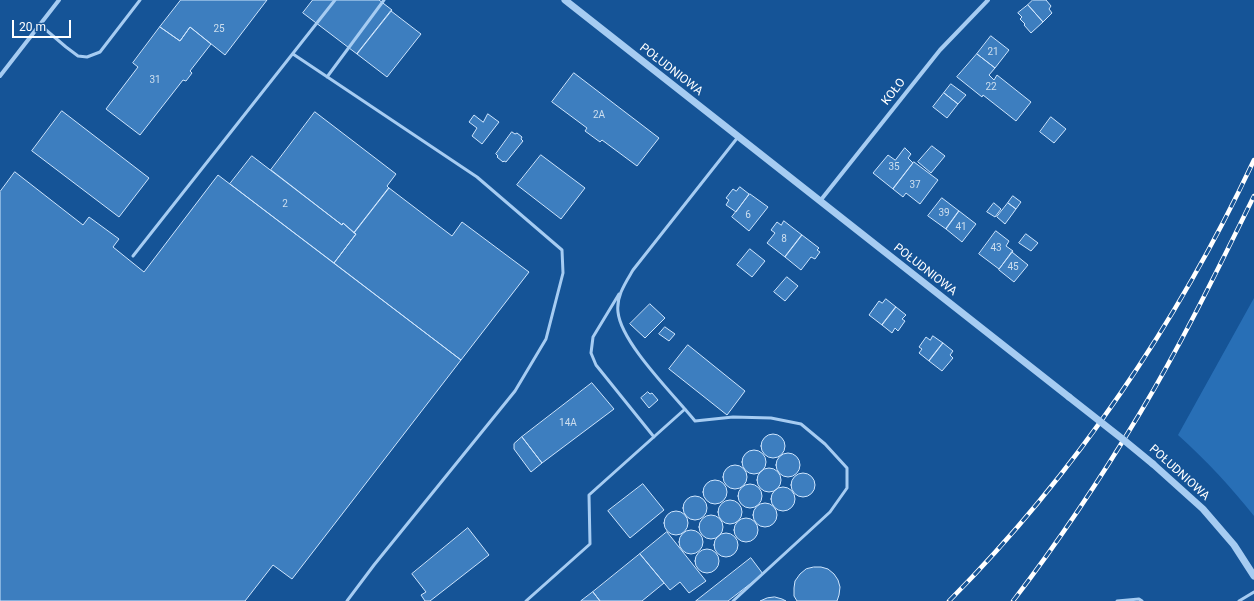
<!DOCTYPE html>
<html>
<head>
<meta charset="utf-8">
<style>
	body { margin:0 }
	#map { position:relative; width:1254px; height:601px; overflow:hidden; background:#155497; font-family:Roboto,sans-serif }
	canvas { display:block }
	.scale { position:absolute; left:12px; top:20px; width:59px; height:18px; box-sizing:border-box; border:2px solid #fff; border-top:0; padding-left:5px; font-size:12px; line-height:14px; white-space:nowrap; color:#fff; -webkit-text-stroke:3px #155497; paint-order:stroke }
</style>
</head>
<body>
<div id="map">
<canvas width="1254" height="601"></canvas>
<div class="scale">20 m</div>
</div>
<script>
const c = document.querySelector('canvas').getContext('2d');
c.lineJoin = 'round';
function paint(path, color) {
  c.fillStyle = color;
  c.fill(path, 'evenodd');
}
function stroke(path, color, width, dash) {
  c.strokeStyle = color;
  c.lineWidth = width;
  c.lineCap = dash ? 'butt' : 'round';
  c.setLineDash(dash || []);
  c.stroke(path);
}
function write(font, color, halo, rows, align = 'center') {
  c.font = font + ' Roboto,sans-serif';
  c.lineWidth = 3;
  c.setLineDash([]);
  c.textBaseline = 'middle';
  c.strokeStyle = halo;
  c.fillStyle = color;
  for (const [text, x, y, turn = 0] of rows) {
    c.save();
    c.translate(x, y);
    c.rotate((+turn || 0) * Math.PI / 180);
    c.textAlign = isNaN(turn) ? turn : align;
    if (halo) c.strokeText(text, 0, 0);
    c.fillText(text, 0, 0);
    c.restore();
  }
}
const green = new Path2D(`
	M1254 298V516C1231 487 1206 460 1178 435Z`);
const building = new Path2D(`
	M181 0H267L225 55 190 27 180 41 160 27Z
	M313 0H379L392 10 357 54 303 13Z
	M1033 0H1046L1051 6 1049 9 1052 13 1043 22 1028 5Z
	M1028 5 1043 22 1031 33 1024 25 1025 24 1020 19 1022 17 1018 13Z
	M391 11 421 34 387 77 357 54Z
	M160 27 180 41 190 27 211 44 190 71 192 73 186 81 183 80 140 135 106 109 138 67 133 63Z
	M991 36 1009 50 995 68 977 54Z
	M977 54 995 68 989 75 994 80 997 75 1031 102 1016 121 983 95 982 97 957 77Z
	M574 73 659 138 637 166 602 140 600 142 585 131 587 128 552 102Z
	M951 84 966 95 958 104 944 93Z
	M944 93 958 104 947 118 933 107Z
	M62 111 149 178 119 217 32 151Z
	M315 112 396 174 387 186 389 188 354 233 343 223 342 225 271 170Z
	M488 114 499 122 482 144 472 136 477 128 469 122 474 115 483 122Z
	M1051 117 1066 129 1054 143 1040 132Z
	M512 132 515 134 517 133 522 137 521 139 523 141 506 162 504 161 503 162 497 157 498 156 496 154Z
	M932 146 945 156 931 173 918 162Z
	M905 148 911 154 908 158 913 163 893 189 873 173 888 155 895 160Z
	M541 155 585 188 561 219 517 185Z
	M252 156 342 225 343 223 356 234 334 263 230 184Z
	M914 162 938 180 920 204 906 193 903 197 893 189Z
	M15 172 83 225 89 217 119 239 113 247 144 272 218 175 461 360 292 579 273 565 245 601H0V192Z
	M740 187 749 194 736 212 726 205 729 200 726 198 733 189 736 191Z
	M389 188 452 236 462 222 529 272 461 360 334 263 356 234 354 233Z
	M750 194 768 207 749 231 732 217Z
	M1013 196 1021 202 1016 209 1008 203Z
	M942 198 959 211 946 229 928 216Z
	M994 203 1001 209 995 217 987 212Z
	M1008 203 1016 209 1005 224 997 217Z
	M959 211 976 224 962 242 946 229Z
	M784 221 802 235 785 257 767 243 775 233 771 230 777 222 781 225Z
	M996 231 1009 241 1006 246 1013 251 999 269 979 254Z
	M1026 234 1038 243 1031 251 1019 243Z
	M802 235 819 248 817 250 820 252 815 259 811 257 801 270 785 257Z
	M750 249 765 261 752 277 737 265Z
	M1012 252 1028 265 1014 282 999 270Z
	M787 277 798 286 785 301 774 292Z
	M886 299 896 307 882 325 869 315 879 301 882 303Z
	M650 304 665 318 645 338 630 324Z
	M896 307 906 315 902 319 905 321 898 331 895 328 892 333 882 325Z
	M665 327 675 334 669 341 659 334Z
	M933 336 943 343 929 361 919 353 922 349 919 347 926 337 930 340Z
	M943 343 953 351 950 355 953 358 942 371 929 361Z
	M688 345 745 391 727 415 669 369Z
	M592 383 614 409 542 463 522 437Z
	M648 392 650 394 652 393 658 400 649 408 641 398Z
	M761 446a12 12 0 1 1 24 0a12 12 0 1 1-24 0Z
	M522 437 542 463 531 472 514 449V444Z
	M742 462a12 12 0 1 1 24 0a12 12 0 1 1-24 0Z
	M776 465a12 12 0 1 1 24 0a12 12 0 1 1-24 0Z
	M723 477a12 12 0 1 1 24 0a12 12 0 1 1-24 0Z
	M757 480a12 12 0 1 1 24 0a12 12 0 1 1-24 0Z
	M791 485a12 12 0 1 1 24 0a12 12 0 1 1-24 0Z
	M703 492a12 12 0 1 1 24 0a12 12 0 1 1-24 0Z
	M738 496a12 12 0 1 1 24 0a12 12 0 1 1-24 0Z
	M643 484 664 510 630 538 608 511Z
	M771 499a12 12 0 1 1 24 0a12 12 0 1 1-24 0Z
	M683 508a12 12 0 1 1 24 0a12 12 0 1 1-24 0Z
	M718 512a12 12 0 1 1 24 0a12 12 0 1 1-24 0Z
	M753 515a12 12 0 1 1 24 0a12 12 0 1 1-24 0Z
	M664 523a12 12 0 1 1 24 0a12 12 0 1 1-24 0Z
	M699 527a12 12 0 1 1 24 0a12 12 0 1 1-24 0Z
	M734 530a12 12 0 1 1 24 0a12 12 0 1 1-24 0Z
	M468 528 489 555 430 601H425L421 595 426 592 412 574Z
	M679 542a12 12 0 1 1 24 0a12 12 0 1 1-24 0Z
	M667 532 706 581 689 593 680 582 670 590 640 554Z
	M714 545a12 12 0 1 1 24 0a12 12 0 1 1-24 0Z
	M695 561a12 12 0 1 1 24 0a12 12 0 1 1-24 0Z
	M640 554 664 583 642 601H600L593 592Z
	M751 558 763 574 728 601H696Z
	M814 567H821L828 569 834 574 838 580 840 587 839 595 837 601H797L794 596V588L795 581 800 574 806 569Z
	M593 592 600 601H581Z
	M775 597 782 599 786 601H760L767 598Z`);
const service = new Path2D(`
	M39 24 66 47 78 56 87 57 100 52 140 0
	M293 54 477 177 562 250 563 273 546 339 515 391 374 565 347 601
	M327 77 384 0
	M133 256 335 0
	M619 294 593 337 591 353 596 365 654 437
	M526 601 590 544 589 495 685 409
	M733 601 830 512 847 488V468L825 444 801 424 771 418 733 417 695 421C674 395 621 343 618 312 616 296 626 282 633 270L738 137
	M1117 601 1139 599 1142 601
	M1239 601 1254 592`);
const minor = new Path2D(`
	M0 76 59 0
	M820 201 940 50 988 0`);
const tertiary = new Path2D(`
	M565 0 1069 397
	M1153 464 1203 509 1234 545 1254 576`);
const rail = new Path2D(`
	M949 601C1075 474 1178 322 1254 160
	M1013 601C1059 541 1101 478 1140 413 1182 343 1218 269 1254 196`);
const tertiaryBridge = new Path2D(`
	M1069 397 1125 441 1153 464`);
const numberNames = [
	["25",219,29],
	["21",993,52],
	["31",155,80],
	["22",991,87],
	["2A",599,115],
	["35",894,167],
	["37",915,185],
	["2",285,204],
	["39",944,213],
	["6",748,215],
	["41",961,227],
	["8",784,239],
	["43",996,248],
	["45",1013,267],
	["14A",568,423]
];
const streetNames = [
	["POŁUDNIOWA",671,70,38],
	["KOŁO",894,92,-52],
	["POŁUDNIOWA",925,270,38],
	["POŁUDNIOWA",1179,473,42]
];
paint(green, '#286fb6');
paint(building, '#3d7ebf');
stroke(building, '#cee5fd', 1);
stroke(service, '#a6ccf2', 3);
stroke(minor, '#a6ccf2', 4);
stroke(tertiary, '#a6ccf2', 7);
stroke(rail, '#fff', 4.5);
stroke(rail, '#155497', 3, [9]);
stroke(tertiaryBridge, '#a6ccf2', 7);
write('10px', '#cedfef', null, numberNames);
write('12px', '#fff', '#155497', streetNames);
</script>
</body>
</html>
